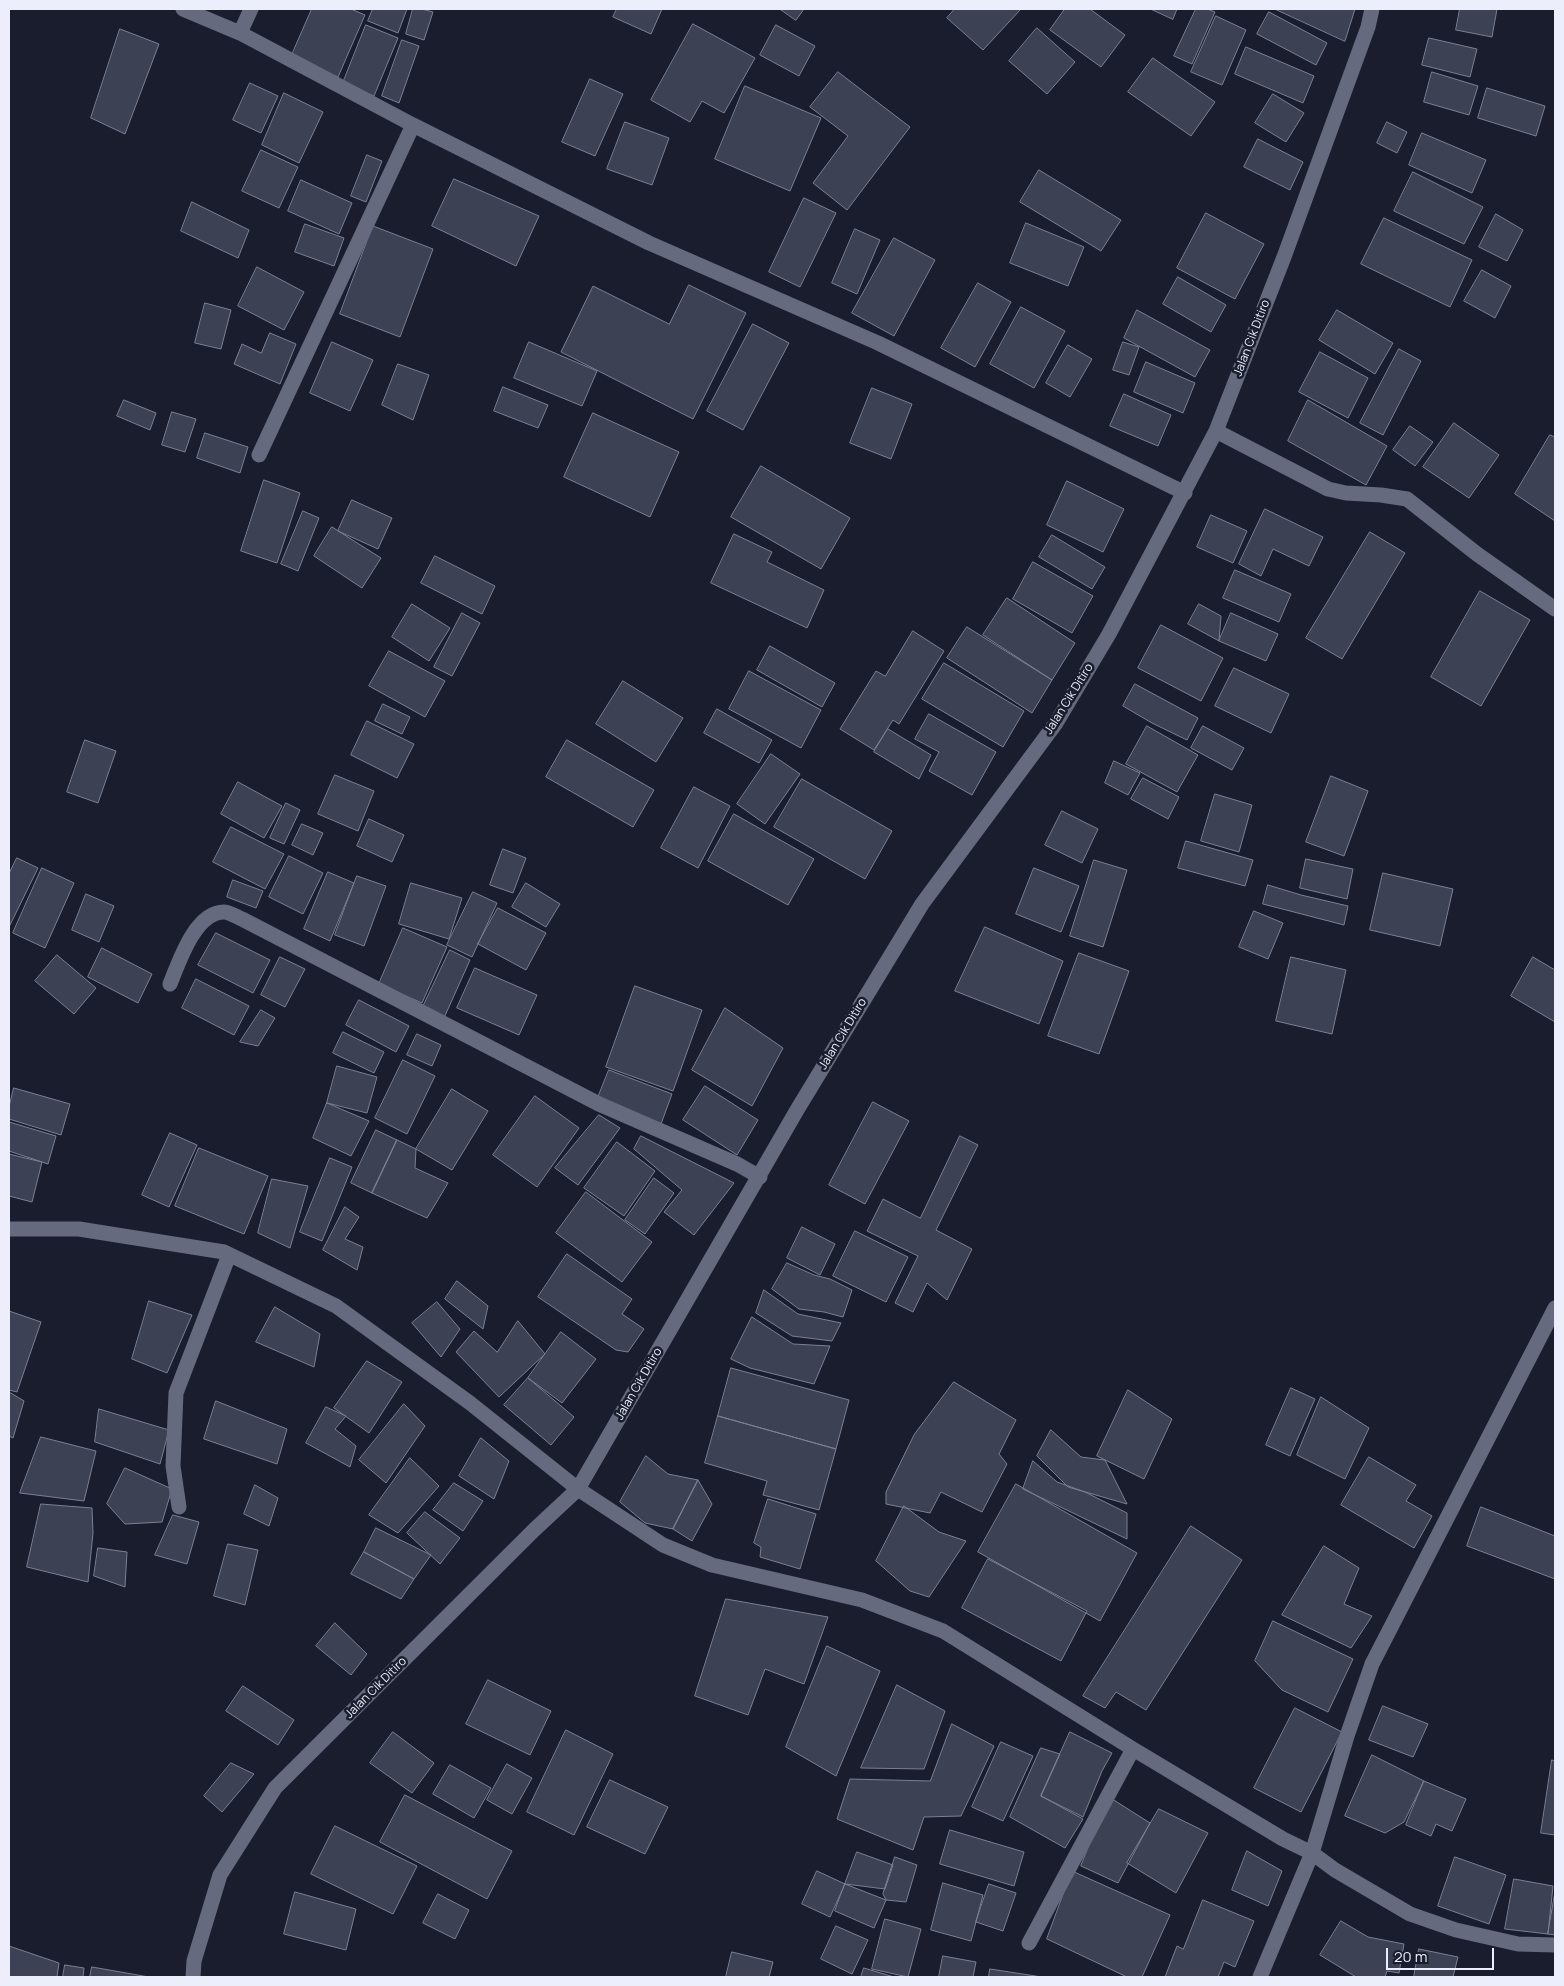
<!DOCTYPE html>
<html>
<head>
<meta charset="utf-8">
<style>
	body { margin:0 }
	#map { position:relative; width:1564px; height:1986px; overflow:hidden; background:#191d2e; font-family:Manrope,sans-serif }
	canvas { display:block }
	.frame { position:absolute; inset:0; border:10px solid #eceffb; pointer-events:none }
	.scale { position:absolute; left:1386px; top:1948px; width:108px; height:22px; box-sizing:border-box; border:2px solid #eceffb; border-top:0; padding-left:6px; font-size:15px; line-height:18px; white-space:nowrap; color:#eceffb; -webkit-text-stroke:4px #191d2e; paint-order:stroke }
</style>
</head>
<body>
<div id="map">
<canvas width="1564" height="1986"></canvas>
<div class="frame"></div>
<div class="scale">20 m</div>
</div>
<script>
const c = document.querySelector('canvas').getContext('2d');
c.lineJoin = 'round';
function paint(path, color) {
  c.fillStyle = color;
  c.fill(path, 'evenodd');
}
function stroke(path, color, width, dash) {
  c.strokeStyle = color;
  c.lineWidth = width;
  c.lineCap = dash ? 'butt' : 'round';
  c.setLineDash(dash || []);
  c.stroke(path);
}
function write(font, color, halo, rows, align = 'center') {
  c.font = font + ' Manrope,sans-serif';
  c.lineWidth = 5;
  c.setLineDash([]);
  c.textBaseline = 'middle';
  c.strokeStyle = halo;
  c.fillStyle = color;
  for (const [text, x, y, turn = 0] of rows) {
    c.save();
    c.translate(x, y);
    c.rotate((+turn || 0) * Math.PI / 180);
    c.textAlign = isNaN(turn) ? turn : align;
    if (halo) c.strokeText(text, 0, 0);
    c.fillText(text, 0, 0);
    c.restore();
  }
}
const building = new Path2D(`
	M312 9H351L365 15 338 77 291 57Z
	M373 9H407L398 33 368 21Z
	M413 9H422L433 12 424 40 406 34Z
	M617 9H662L651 34 613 17Z
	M780 9H804L796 20Z
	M955 9H1021L983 50 947 18Z
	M1065 9H1090L1125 35 1101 67 1050 30Z
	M1151 9H1177L1173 19Z
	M1196 9H1207L1215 12 1192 64 1174 56Z
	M1275 9H1355L1345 41Z
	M1460 9H1497L1492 37 1456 30Z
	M1269 12 1327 43 1316 65 1257 34Z
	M1216 16 1246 30 1222 85 1191 72Z
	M693 24 755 58 724 113 702 101 690 122 651 100Z
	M366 25 398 38 374 96 343 83Z
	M776 25 815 46 799 76 760 55Z
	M1037 28 1075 62 1047 94 1009 61Z
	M120 29 159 44 125 134 91 118Z
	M1429 38 1477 49 1470 77 1422 65Z
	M402 40 419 46 399 103 382 96Z
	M1246 47 1314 76 1303 103 1235 74Z
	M1153 58 1215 102 1191 136 1128 92Z
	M838 72 910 127 847 210 813 183 848 136 810 107Z
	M1432 72 1478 86 1469 115 1424 102Z
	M590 79 623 94 595 156 562 142Z
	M250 83 278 96 261 133 233 120Z
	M745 86 821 118 790 191 715 159Z
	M1487 88 1545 106 1536 136 1478 118Z
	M284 93 323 112 299 163 262 145Z
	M1273 94 1304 113 1286 142 1255 123Z
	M625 122 669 138 652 185 607 169Z
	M1387 122 1407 132 1397 153 1377 143Z
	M1422 133 1486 160 1472 193 1409 165Z
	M1258 139 1303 162 1290 190 1244 167Z
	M261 150 298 167 279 208 242 191Z
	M367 155 382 161 366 202 351 196Z
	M1039 170 1121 220 1101 251 1020 202Z
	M1413 172 1483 207 1464 244 1394 211Z
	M454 179 539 216 516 266 432 226Z
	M301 180 352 203 339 234 288 211Z
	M804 198 836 213 800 287 769 272Z
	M192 202 249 230 238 258 181 231Z
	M1206 213 1264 244 1235 299 1177 268Z
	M1496 214 1523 230 1507 261 1479 247Z
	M1384 218 1472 260 1450 307 1361 264Z
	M1026 223 1084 247 1068 286 1010 263Z
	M305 224 344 238 334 266 295 252Z
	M373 226 433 249 400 337 340 314Z
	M855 229 880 240 857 294 832 283Z
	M894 238 935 260 894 336 852 313Z
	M257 267 304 292 284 330 238 306Z
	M1482 270 1511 286 1495 318 1464 301Z
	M1178 277 1226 305 1211 332 1163 304Z
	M978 283 1011 302 975 367 941 348Z
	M689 285 746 313 693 419 561 352 593 286 669 324Z
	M205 303 231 310 221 349 195 343Z
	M1021 307 1065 331 1034 388 990 364Z
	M1137 310 1210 350 1195 377 1124 338Z
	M1337 310 1393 343 1375 374 1319 340Z
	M753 324 789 343 743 430 707 411Z
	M270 333 296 344 280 384 234 364 242 344 261 353Z
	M332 342 373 360 350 411 310 393Z
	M529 342 597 371 582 406 514 378Z
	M1123 342 1139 347 1129 375 1113 370Z
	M1068 345 1092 359 1070 397 1046 383Z
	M1399 349 1421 361 1383 435 1360 423Z
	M1320 352 1368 378 1348 418 1299 392Z
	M1146 362 1195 383 1183 413 1134 392Z
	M398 364 429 375 413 420 382 405Z
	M503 387 548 405 538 428 494 411Z
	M872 388 912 404 891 459 850 443Z
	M1124 394 1171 415 1158 446 1110 426Z
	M124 400 156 413 150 430 117 416Z
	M1308 400 1387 446 1366 485 1288 441Z
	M172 412 196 419 185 452 162 445Z
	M593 413 679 452 650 517 564 477Z
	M1454 423 1499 455 1469 498 1423 467Z
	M1410 426 1433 442 1415 466 1393 450Z
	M205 433 248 447 240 473 197 458Z
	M1550 435 1555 437V521L1515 494Z
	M761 466 850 518 821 569 731 517Z
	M264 480 300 493 277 563 241 551Z
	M1067 481 1124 509 1103 552 1047 525Z
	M352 500 392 518 378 549 338 531Z
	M1265 509 1323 537 1309 566 1273 549 1261 576 1239 564Z
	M303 511 319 518 298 571 281 564Z
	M1211 515 1247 531 1233 563 1197 547Z
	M332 527 381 558 362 588 314 556Z
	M1370 532 1405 553 1342 659 1306 638Z
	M734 534 772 552 767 562 824 590 807 628 711 583Z
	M1052 535 1105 567 1092 589 1039 557Z
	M435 556 495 586 482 614 421 583Z
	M1033 562 1093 596 1072 633 1013 599Z
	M1235 570 1291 594 1279 622 1223 598Z
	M1480 591 1530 620 1481 706 1431 677Z
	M1007 598 1075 643 1052 680 983 635Z
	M412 604 450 628 429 661 392 637Z
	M1199 604 1221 616 1219 641 1188 624Z
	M462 613 480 623 452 676 434 667Z
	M1231 613 1278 634 1266 661 1219 641Z
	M1161 625 1223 658 1201 701 1138 668Z
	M967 627 1052 680 1032 713 947 658Z
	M913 631 944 651 899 724 893 720 874 750 840 729 876 671 885 676Z
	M770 646 835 683 822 707 757 670Z
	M389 651 445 681 425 717 369 686Z
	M944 663 1024 711 1003 747 922 699Z
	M1234 668 1289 694 1271 733 1215 706Z
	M749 671 821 710 801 748 729 709Z
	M623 681 683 718 656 762 596 724Z
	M1135 684 1198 718 1187 740 1152 723 1123 706Z
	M383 704 410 717 402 734 375 721Z
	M717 709 772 740 759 763 704 733Z
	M929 714 996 752 972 795 929 771 939 752 915 739Z
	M367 721 414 744 397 778 351 755Z
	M1147 726 1198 755 1177 792 1126 764Z
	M1203 726 1244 748 1232 770 1191 748Z
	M888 729 931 755 919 779 874 752Z
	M85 740 116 751 98 803 67 792Z
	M567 740 654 790 633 827 546 777Z
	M771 754 800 774 765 824 737 804Z
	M1114 761 1140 773 1128 795 1105 783Z
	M335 775 374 791 358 831 318 814Z
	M1331 776 1368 791 1344 856 1306 842Z
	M1143 778 1179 797 1168 819 1131 799Z
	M802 779 892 831 865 879 774 827Z
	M238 782 282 806 264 838 221 814Z
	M694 787 730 806 698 868 661 848Z
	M1215 794 1252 805 1239 852 1201 841Z
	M286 803 300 810 284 844 270 838Z
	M1062 811 1098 829 1082 863 1045 845Z
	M734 814 814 859 788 905 708 861Z
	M369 819 404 835 392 862 357 846Z
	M302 824 323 833 313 855 292 845Z
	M231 827 284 854 265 889 213 862Z
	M1186 841 1253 860 1245 886 1178 868Z
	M503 849 526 858 513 893 490 885Z
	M289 856 323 873 303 914 269 897Z
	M17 858 38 868 9 927V874Z
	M1306 859 1353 869 1347 899 1300 888Z
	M1094 860 1127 870 1103 947 1070 936Z
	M42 868 74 883 45 948 13 933Z
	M1034 868 1079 886 1061 932 1016 914Z
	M328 872 354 883 330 941 304 929Z
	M1383 873 1453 889 1440 946 1370 930Z
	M357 876 386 886 364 946 335 935Z
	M233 880 263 891 256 908 227 897Z
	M411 883 462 898 449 939 399 924Z
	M526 883 560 904 546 927 512 907Z
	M1268 885 1301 895 1348 906 1344 925 1263 904Z
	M473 892 497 903 472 957 447 945Z
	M86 894 114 906 99 942 72 930Z
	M498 908 546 933 526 970 478 944Z
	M1254 911 1283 923 1268 959 1239 947Z
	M985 927 1063 961 1039 1024 955 991Z
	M403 928 447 947 422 1003 379 984Z
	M216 933 270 960 253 993 198 965Z
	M102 948 152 974 138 1003 88 977Z
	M450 950 470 960 444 1018 422 1009Z
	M1079 953 1129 971 1099 1054 1048 1036Z
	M57 955 96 988 74 1014 35 981Z
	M280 957 305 969 285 1007 261 995Z
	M1291 957 1346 970 1332 1034 1276 1021Z
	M1533 957 1555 970V1022L1511 996Z
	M475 968 537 995 519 1035 457 1008Z
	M196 979 249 1006 234 1035 182 1008Z
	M635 986 702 1010 673 1091 606 1067Z
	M359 1000 409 1026 396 1052 346 1025Z
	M725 1008 783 1048 752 1106 692 1070Z
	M261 1010 275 1018 258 1046 240 1042Z
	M343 1032 384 1052 374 1073 333 1053Z
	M417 1034 441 1045 432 1066 407 1055Z
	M403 1060 435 1076 407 1134 375 1118Z
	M337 1066 377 1077 367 1113 327 1103Z
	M609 1070 672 1094 661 1124 597 1100Z
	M705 1086 758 1120 737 1155 683 1120Z
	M14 1088 70 1104 61 1135 9 1119V1107Z
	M452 1089 488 1111 452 1170 416 1149Z
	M535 1096 579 1128 537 1187 493 1155Z
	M873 1102 909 1121 865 1204 829 1185Z
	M327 1103 369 1121 351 1156 313 1138Z
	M599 1115 620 1128 578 1185 555 1168Z
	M9 1122 56 1136 48 1164 9 1151Z
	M376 1130 397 1140 372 1193 351 1183Z
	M170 1133 197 1145 169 1207 142 1195Z
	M641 1136 734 1183 694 1235 664 1212 682 1190 634 1149Z
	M960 1136 978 1145 936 1230 972 1249 947 1300 927 1283 913 1312 895 1303 918 1256 867 1231 883 1199 920 1218Z
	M397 1140 416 1149 415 1168 448 1183 427 1218 372 1193Z
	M617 1142 655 1171 624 1216 584 1188Z
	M199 1148 268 1176 244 1234 175 1206Z
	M9 1154 42 1162 32 1202 9 1196Z
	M330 1158 352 1167 322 1241 300 1232Z
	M654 1178 674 1193 645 1234 625 1220Z
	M272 1179 308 1186 290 1248 258 1233Z
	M586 1192 652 1242 622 1282 556 1233Z
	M345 1207 359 1217 345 1239 363 1247 357 1270 323 1250Z
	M802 1227 835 1244 820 1275 787 1258Z
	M855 1231 908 1257 886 1302 833 1276Z
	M567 1254 632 1299 622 1314 644 1329 628 1352 616 1350 538 1297Z
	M787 1263 814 1275 830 1279 852 1290 843 1317 824 1312 799 1309 772 1289Z
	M457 1281 488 1306 483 1329 445 1299Z
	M764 1290 798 1314 841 1323 832 1341 792 1336 756 1313Z
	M149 1301 192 1315 167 1373 132 1359Z
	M437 1302 460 1329 441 1357 412 1323Z
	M275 1307 320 1334 314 1367 256 1342Z
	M9 1311 41 1322 17 1392 9 1390Z
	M752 1317 793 1344 830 1346 814 1384 750 1368 731 1359Z
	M518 1321 545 1354 499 1397 456 1352 474 1331 497 1352Z
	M561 1332 596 1359 562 1403 528 1378Z
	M367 1361 402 1382 369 1433 334 1408Z
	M731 1368 849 1400 836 1449 718 1416Z
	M528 1378 574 1417 551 1445 504 1405Z
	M954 1382 1016 1420 999 1454 1007 1464 982 1512 941 1492 930 1513 886 1504V1492L914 1435Z
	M1291 1388 1315 1399 1290 1456 1266 1445Z
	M1128 1390 1172 1419 1144 1479 1097 1456Z
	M9 1392 24 1401 13 1438 9 1436Z
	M1321 1397 1369 1428 1345 1479 1297 1455Z
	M216 1401 287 1429 277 1464 204 1439Z
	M404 1404 425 1426 386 1483 359 1460Z
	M326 1407 346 1416 335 1429 356 1446 350 1467 306 1443Z
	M99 1409 169 1430 160 1464 95 1442Z
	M718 1416 836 1449 819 1510 763 1495 767 1481 705 1463Z
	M1051 1430 1081 1457 1105 1460 1127 1504 1068 1487 1037 1456Z
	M41 1437 96 1451 84 1501 20 1493Z
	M481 1438 509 1461 494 1499 459 1476Z
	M646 1456 668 1474 698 1480 673 1529 645 1523 620 1502Z
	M1369 1457 1416 1485 1406 1501 1432 1516 1414 1548 1341 1505Z
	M410 1458 439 1486 398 1533 369 1515Z
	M1033 1461 1057 1482 1085 1492 1127 1513V1539L1023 1489Z
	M125 1468 172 1489 162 1522 125 1524 107 1504Z
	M698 1480 712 1504 692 1541 673 1529Z
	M454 1483 483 1501 463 1531 433 1510Z
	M1016 1484 1137 1553 1100 1621 978 1552Z
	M255 1485 278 1498 269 1526 244 1514Z
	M768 1499 816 1514 800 1569 760 1557 761 1547 754 1543Z
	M41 1504 92 1508 93 1533 88 1582 27 1567Z
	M904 1506 939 1532 966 1541 929 1597 910 1591 876 1561Z
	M1481 1507 1555 1536V1579L1467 1546Z
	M425 1512 460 1538 440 1564 407 1533Z
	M173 1515 199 1522 187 1564 155 1555Z
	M1191 1526 1242 1560 1146 1710 1116 1692 1105 1708 1083 1696Z
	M376 1528 431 1555 414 1579 364 1552Z
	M228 1544 258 1550 245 1605 214 1596Z
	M1324 1546 1359 1568 1344 1604 1372 1616 1351 1648 1282 1615Z
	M98 1548 127 1552 125 1587 94 1576Z
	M364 1552 414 1579 401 1599 351 1574Z
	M988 1559 1087 1611 1061 1661 962 1608Z
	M726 1599 828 1617 804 1684 765 1669 748 1715 695 1696Z
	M1273 1621 1353 1659 1328 1712 1282 1690 1255 1661Z
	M335 1623 367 1654 351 1675 316 1646Z
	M827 1646 880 1671 836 1776 786 1747Z
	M488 1680 551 1711 530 1755 466 1724Z
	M897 1685 945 1711 924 1769 861 1768Z
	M243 1686 294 1720 278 1745 226 1711Z
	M1383 1706 1428 1724 1413 1757 1369 1740Z
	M1295 1708 1342 1732 1301 1812 1254 1788Z
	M952 1724 994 1746 961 1816 924 1817 913 1850 837 1819 850 1779 930 1781Z
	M566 1730 613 1754 574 1835 527 1812Z
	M393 1732 434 1763 412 1793 370 1763Z
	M1070 1732 1112 1753 1102 1771 1083 1817 1041 1796Z
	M1001 1742 1033 1756 1003 1821 972 1807Z
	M1041 1748 1060 1754 1041 1796 1083 1819 1065 1848 1010 1817Z
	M1372 1755 1424 1781 1404 1822 1385 1833 1345 1816Z
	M1552 1760 1555 1761V1835L1541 1833Z
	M231 1763 254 1774 222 1812 204 1796Z
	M507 1764 532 1778 512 1814 487 1800Z
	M450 1765 491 1788 474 1818 433 1794Z
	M610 1780 668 1807 645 1854 587 1827Z
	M1424 1781 1466 1799 1452 1831 1436 1824 1431 1836 1406 1825Z
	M405 1795 512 1851 487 1899 380 1842Z
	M1109 1797 1150 1823 1118 1883 1081 1866Z
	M1159 1809 1208 1833 1176 1893 1127 1863Z
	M335 1826 417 1866 393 1914 311 1874Z
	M950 1830 1024 1852 1014 1886 940 1864Z
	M1247 1851 1282 1871 1268 1906 1232 1890Z
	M857 1852 893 1865 885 1889 845 1884Z
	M895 1857 917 1865 906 1902 886 1900 883 1894Z
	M1455 1857 1506 1875 1489 1924 1438 1906Z
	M817 1871 845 1884 830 1917 802 1904Z
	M1072 1871 1170 1915 1142 1977H1127L1047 1939Z
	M1514 1879 1553 1886 1548 1934 1505 1929Z
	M943 1883 983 1895 971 1941 931 1930Z
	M845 1884 886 1900 874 1928 835 1911Z
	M989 1884 1016 1893 1003 1931 976 1922Z
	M295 1892 356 1909 346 1950 284 1934Z
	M1555 1892V1935L1548 1934Z
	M438 1894 469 1910 455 1939 423 1923Z
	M1203 1900 1254 1921 1235 1967 1224 1962 1218 1977H1165L1177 1946 1183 1949Z
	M885 1919 921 1929 908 1977 872 1969Z
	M1341 1921 1368 1937 1404 1944 1399 1973 1387 1971 1385 1977H1356L1320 1955Z
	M836 1926 868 1940 852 1974 821 1959Z
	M9 1946 59 1963 57 1977H9Z
	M1419 1949 1458 1957 1453 1977H1414Z
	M732 1952 773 1962 769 1977H726Z
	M943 1956 976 1962 973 1977H939Z
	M65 1965 84 1968 83 1977H63Z
	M92 1967 149 1977H90Z
	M864 1968 894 1977H861Z
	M990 1969 1042 1977H989Z`);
const minor = new Path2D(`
	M183 9 240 33 413 125 649 243 878 343 1185 493
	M240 33 251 9
	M1216 431 1328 489 1346 493 1381 495 1407 499 1477 554 1555 609
	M259 455 413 125
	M170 984C179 962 195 912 224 912 229 912 237 917 242 919L599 1104 737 1164 760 1177
	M9 1229H79L224 1252 336 1306 470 1403 578 1489 663 1545 712 1565 862 1600 943 1631 1133 1749 1283 1839 1312 1853 1335 1870 1410 1914 1456 1930 1518 1944 1555 1945
	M179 1507 173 1466 176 1393 229 1255
	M1029 1943 1133 1749
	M193 1977 194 1961 220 1875 275 1788 534 1530 578 1489 797 1110 922 904 1056 723 1109 634 1216 431 1284 257 1368 27 1372 9
	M1260 1977 1312 1853 1347 1736 1372 1664 1555 1308`);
const streetNames = [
	["Jalan Cik Ditiro",1252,338,-69],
	["Jalan Cik Ditiro",1069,699,-58],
	["Jalan Cik Ditiro",843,1034,-59],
	["Jalan Cik Ditiro",639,1384,-60],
	["Jalan Cik Ditiro",376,1688,-45]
];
paint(building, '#3c4153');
stroke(building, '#7b8095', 1);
stroke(minor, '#656a7e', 15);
write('12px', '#eceffb', '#191d2e', streetNames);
</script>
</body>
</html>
